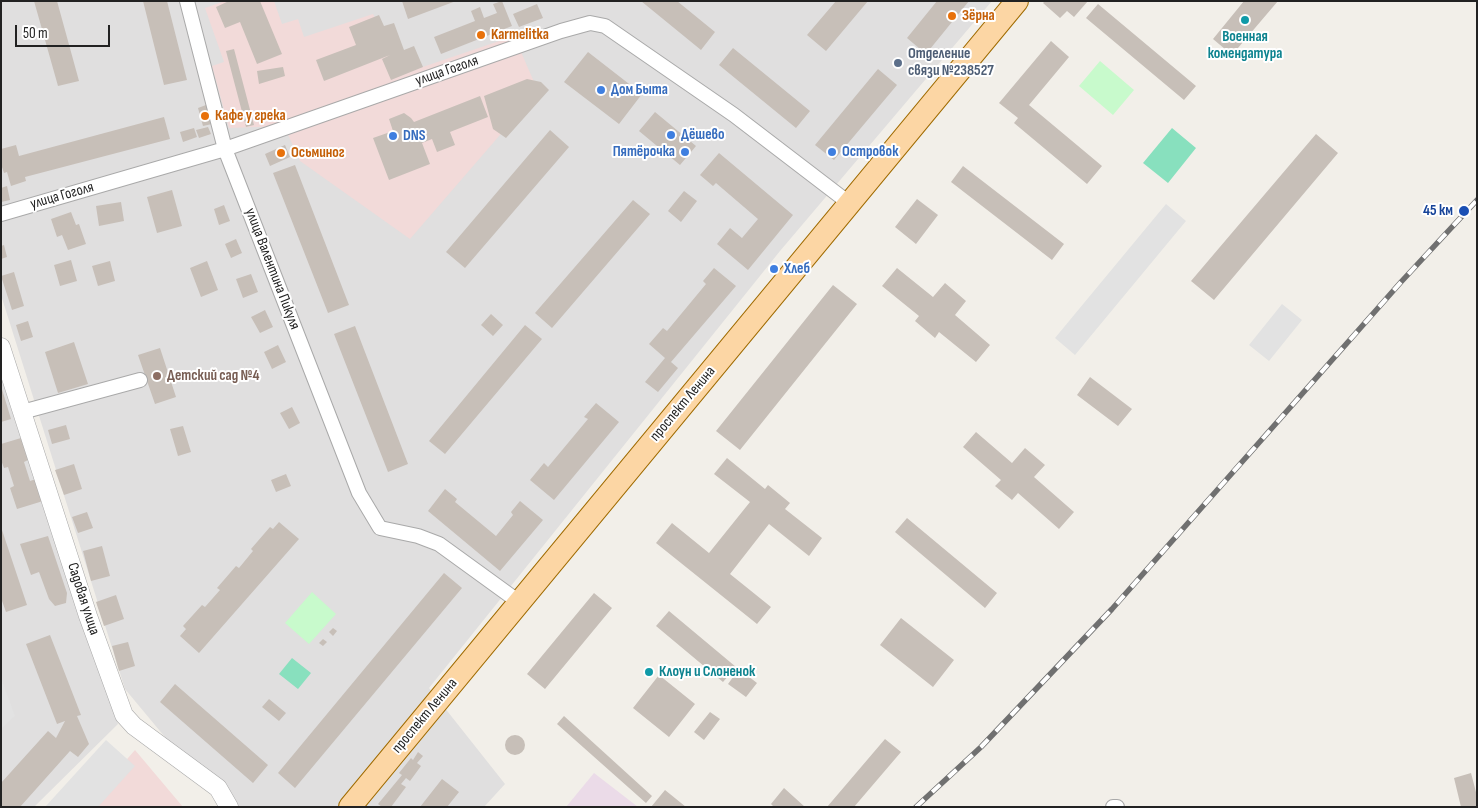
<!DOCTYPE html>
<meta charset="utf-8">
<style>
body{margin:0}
#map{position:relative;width:1478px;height:808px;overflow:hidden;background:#f2efe9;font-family:"Sofia Sans Condensed",sans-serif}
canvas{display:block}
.frame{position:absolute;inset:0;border:2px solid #222;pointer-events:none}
.scale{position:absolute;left:15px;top:25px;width:95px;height:22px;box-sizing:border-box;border:2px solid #222;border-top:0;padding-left:6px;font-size:15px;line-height:18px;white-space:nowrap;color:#222;-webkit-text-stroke:4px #fff;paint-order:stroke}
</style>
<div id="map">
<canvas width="1478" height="808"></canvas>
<div class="frame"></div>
<div class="scale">50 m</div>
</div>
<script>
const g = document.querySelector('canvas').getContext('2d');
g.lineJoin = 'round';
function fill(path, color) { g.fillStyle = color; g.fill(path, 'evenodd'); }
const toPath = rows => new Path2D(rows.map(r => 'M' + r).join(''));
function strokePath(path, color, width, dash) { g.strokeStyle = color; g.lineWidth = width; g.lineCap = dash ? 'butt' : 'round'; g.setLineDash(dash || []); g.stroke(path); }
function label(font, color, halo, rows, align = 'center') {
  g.font = font + ' "Sofia Sans Condensed",sans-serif'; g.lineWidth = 4; g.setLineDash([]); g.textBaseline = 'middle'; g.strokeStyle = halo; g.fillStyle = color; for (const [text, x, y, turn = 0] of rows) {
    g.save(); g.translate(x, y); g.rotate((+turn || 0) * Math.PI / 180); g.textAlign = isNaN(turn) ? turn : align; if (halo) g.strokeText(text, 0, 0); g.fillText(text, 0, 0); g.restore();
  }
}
fill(toPath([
 [1,1,992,1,780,251,429,688,505,784,484,807,223,807,125,689,1,295],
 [1,365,69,570,118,724,34,807,1,807]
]), '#e0dfdf');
fill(toPath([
 [225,1,274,1,282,24,298,19,304,37,373,14,405,73,514,36,538,91,410,239,300,161,284,126,229,128,212,66,224,62,205,8],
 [135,750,183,807,85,807]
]), '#f2dad9');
fill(toPath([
 [594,773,638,807,566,807]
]), '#ebdbe8');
fill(toPath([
 [1100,61,1134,90,1113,115,1079,86],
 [312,592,336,614,309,644,285,623]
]), '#c8facc');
fill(toPath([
 [1172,128,1196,148,1168,183,1143,163],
 [292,658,311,673,298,689,279,674]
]), '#88e0be');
fill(toPath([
 [1166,204,1186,221,1075,355,1055,338],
 [1282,304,1302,320,1269,361,1249,345],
 [1,678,15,716,1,729],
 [106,740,135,766,98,807,45,807]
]), '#e2e2e2');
fill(toPath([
 [34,1,57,1,79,81,58,86],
 [143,1,167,1,187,80,164,85],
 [229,1,260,1,282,54,257,64,240,22,225,28,216,7],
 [402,1,456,1,408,19],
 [502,1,512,26,441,54,434,37,475,21,471,11,480,7,484,18,497,13,493,4],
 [641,1,677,1,715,32,701,50],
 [836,1,868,1,826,51,807,35],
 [937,1,969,1,926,54,907,38],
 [1045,1,1088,1,1074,17,1067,11,1060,18,1043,3],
 [1244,1,1278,1,1232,55,1213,39],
 [537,4,543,18,519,27,513,14],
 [1098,4,1196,86,1184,100,1086,18],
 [379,15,384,26,394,23,404,50,414,46,423,67,391,80,382,59,390,55,324,81,316,60,356,45,349,27],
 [1051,41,1069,57,1029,105,1102,166,1087,184,1014,123,1018,118,999,103],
 [733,48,810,111,796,128,719,65],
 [234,49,254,125,246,127,226,51],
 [588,52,642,94,619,124,564,82],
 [283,67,285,76,259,84,257,71],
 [878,69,897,85,834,160,815,145],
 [527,79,541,82,549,90,506,138,493,129,484,96],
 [480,96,488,117,450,132,455,145,437,152,432,139,422,143,430,164,389,180,373,138,393,131,389,119,404,113,411,118,414,122],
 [206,105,212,124,203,126,198,108],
 [655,112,696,146,680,165,639,131],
 [164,117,170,139,25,177,26,181,11,186,7,172,4,173,1,164,1,149,16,145,19,156],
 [208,127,211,134,199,138,196,130],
 [194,128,197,137,183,142,180,132],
 [550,130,569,147,465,268,446,252],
 [1316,134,1338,153,1214,300,1191,281],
 [285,145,290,157,270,166,265,154],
 [719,153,793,215,748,270,717,244,730,228,742,238,758,219,716,183,713,186,700,175],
 [295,165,349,305,328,313,273,173],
 [963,166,1064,244,1052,260,951,182],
 [7,186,10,200,1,202,1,188],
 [172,190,182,226,157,233,147,197],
 [684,191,697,201,681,222,668,211],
 [917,199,938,215,916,244,895,227],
 [633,200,650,214,552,328,535,313],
 [121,202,124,221,99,226,96,206],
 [224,205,230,221,219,225,214,209],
 [71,212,76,225,79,224,86,244,68,250,62,235,57,237,51,219],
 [236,239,242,253,231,258,225,244],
 [4,245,7,257,1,259,1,246],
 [71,260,77,281,60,286,54,265],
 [110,261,115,281,98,286,92,266],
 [207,261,218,290,201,297,190,268],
 [714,268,736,286,671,362,678,368,658,392,645,382,665,358,649,344,663,328,667,331,706,284,703,281],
 [897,268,933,297,945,283,966,301,955,315,990,345,976,362,939,332,935,338,915,321,919,316,882,286],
 [14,272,24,306,12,310,1,276],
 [251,274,258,292,243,298,236,279],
 [833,285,857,304,740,450,716,431],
 [265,310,273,327,260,333,251,317],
 [491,314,503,325,493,336,481,325],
 [28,321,33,337,21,341,16,325],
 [525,325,542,339,445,454,429,441],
 [355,326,408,464,388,472,334,334],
 [74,342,88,384,58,393,45,352],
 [278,345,286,362,272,369,264,352],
 [160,348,176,397,155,404,138,355],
 [1090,377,1132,409,1118,426,1077,395],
 [1,386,11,419,1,422],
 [596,403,619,422,554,500,530,480,544,463,548,467,588,419,584,417],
 [292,407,300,423,289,429,280,413],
 [66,425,70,439,52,444,48,430],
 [183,426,191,452,178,456,170,429],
 [976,432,1012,463,1025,448,1045,465,1034,477,1074,512,1059,529,1018,493,1012,500,995,486,1001,480,963,447],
 [21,438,28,460,24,462,30,481,36,479,43,501,17,509,10,488,14,486,8,467,4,468,1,460,1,444],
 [727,458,765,489,768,485,790,503,785,509,822,538,809,556,769,524,730,574,771,607,757,624,656,543,672,523,709,553,750,502,714,474],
 [74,464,82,489,64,495,55,470],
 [286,474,291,486,276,492,271,480],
 [445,489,457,499,455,502,496,536,513,515,511,512,520,501,543,520,500,571,428,511],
 [87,512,93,528,78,533,72,517],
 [907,518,997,593,985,608,895,532],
 [279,522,299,539,199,653,180,636,186,629,183,626,202,605,205,607,220,590,217,588,236,566,239,568,253,551,251,549,270,527,273,529],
 [2,530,27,605,6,612,1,598],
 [48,536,67,593,66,603,55,606,49,599,39,572,31,575,20,544],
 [102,546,110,576,91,581,83,551],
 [444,573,462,588,295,788,278,773],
 [594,593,612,608,545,689,527,674],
 [116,595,124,619,104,626,96,602],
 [669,611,736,667,723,682,656,626],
 [901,618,954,660,933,687,880,645],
 [333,628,337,631,333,636,329,632],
 [50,635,81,715,77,716,89,744,78,757,70,751,20,807,1,807,1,783,48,731,56,738,65,721,57,724,26,644],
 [323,639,327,642,323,646,319,643],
 [128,642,135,666,119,671,112,646],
 [739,669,757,683,746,697,728,684],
 [659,675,695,704,669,737,633,708],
 [175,684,268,765,253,783,160,702],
 [269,699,286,713,279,721,262,707],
 [710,712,720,719,704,740,694,732],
 [564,716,652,796,646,803,557,724],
 '505 745a10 10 0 1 1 20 0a10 10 0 1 1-20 0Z',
 [885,739,901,752,854,807,827,807],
 [418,752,423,756,417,763,421,766,410,781,406,778,401,784,406,787,391,807,382,807,378,804,402,775,399,773,411,758,413,760],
 [1471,773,1477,796,1477,807,1461,807,1454,778],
 [442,779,459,792,447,807,420,807],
 [784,788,805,807,774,807,771,804],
 [665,790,686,807,651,807]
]), '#c7bfb8');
const minor = toPath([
 [187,1,225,149,359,493,380,528,418,536,439,544,519,602],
 [1,214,225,149,561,31,590,23,605,26,734,115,849,203],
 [22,412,140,380],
 [1113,807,1117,807]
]);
const tertiary = toPath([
 [1,347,88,616,124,715,134,726,218,788,229,807]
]);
const primary = toPath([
 [350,807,1017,1]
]);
strokePath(minor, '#a9a9a9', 16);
strokePath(tertiary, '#a9a9a9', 19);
strokePath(primary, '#a06b00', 24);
strokePath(minor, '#fff', 14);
strokePath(tertiary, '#fff', 18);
strokePath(primary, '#fcd6a4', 22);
const rail = toPath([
 [916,807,981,747,1112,609,1401,282,1477,200]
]);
strokePath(rail, '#707070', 5.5);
strokePath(rail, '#fff', 4, [11]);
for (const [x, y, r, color] of [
 [952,16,5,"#e8710a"],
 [1245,20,5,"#0f9aa8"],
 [481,35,5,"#e8710a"],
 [898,63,5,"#5c6f8a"],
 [601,90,5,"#3f7fe0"],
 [205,116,5,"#e8710a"],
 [671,135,5,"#3f7fe0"],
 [393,136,5,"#3f7fe0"],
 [685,152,5,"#3f7fe0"],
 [832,152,5,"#3f7fe0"],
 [281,153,5,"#e8710a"],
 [1464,211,6,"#1a4fb4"],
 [774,269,5,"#3f7fe0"],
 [157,376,5,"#8d6e63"],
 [649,672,5,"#0f9aa8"]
]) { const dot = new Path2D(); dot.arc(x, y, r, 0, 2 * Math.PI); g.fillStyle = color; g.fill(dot); strokePath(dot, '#fff', 2); }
label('bold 15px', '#c56008', '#fff', [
 ["Зёрна",962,16],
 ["Karmelitka",491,35],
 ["Кафе у грека",215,116],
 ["Осьминог",291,153]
], 'left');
label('bold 15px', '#0d838f', '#fff', [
 ["Военная",1245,37],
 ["комендатура",1245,54],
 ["Клоун и Слоненок",659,672,"left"]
]);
label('bold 15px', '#4e5e75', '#fff', [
 ["Отделение",908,54],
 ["связи №238527",908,71]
], 'left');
label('15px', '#222', '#fff', [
 ["улица Гоголя",447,71,-19],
 ["улица Гоголя",62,196,-16],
 ["улица Валентина Пикуля",272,269,69],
 ["проспект Ленина",683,404,-50],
 ["Садовая улица",83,599,72],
 ["проспект Ленина",425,716,-50]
]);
label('bold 15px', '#366cbe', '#fff', [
 ["Дом Быта",611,90],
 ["Дёшево",681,135],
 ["DNS",403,136],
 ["Пятёрочка",675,152,"right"],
 ["Островок",842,152],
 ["Хлеб",784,269]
], 'left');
label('bold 15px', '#164399', '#fff', [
 ["45 км",1453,211]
], 'right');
label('bold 15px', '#785e54', '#fff', [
 ["Детский сад №4",167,376]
], 'left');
</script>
